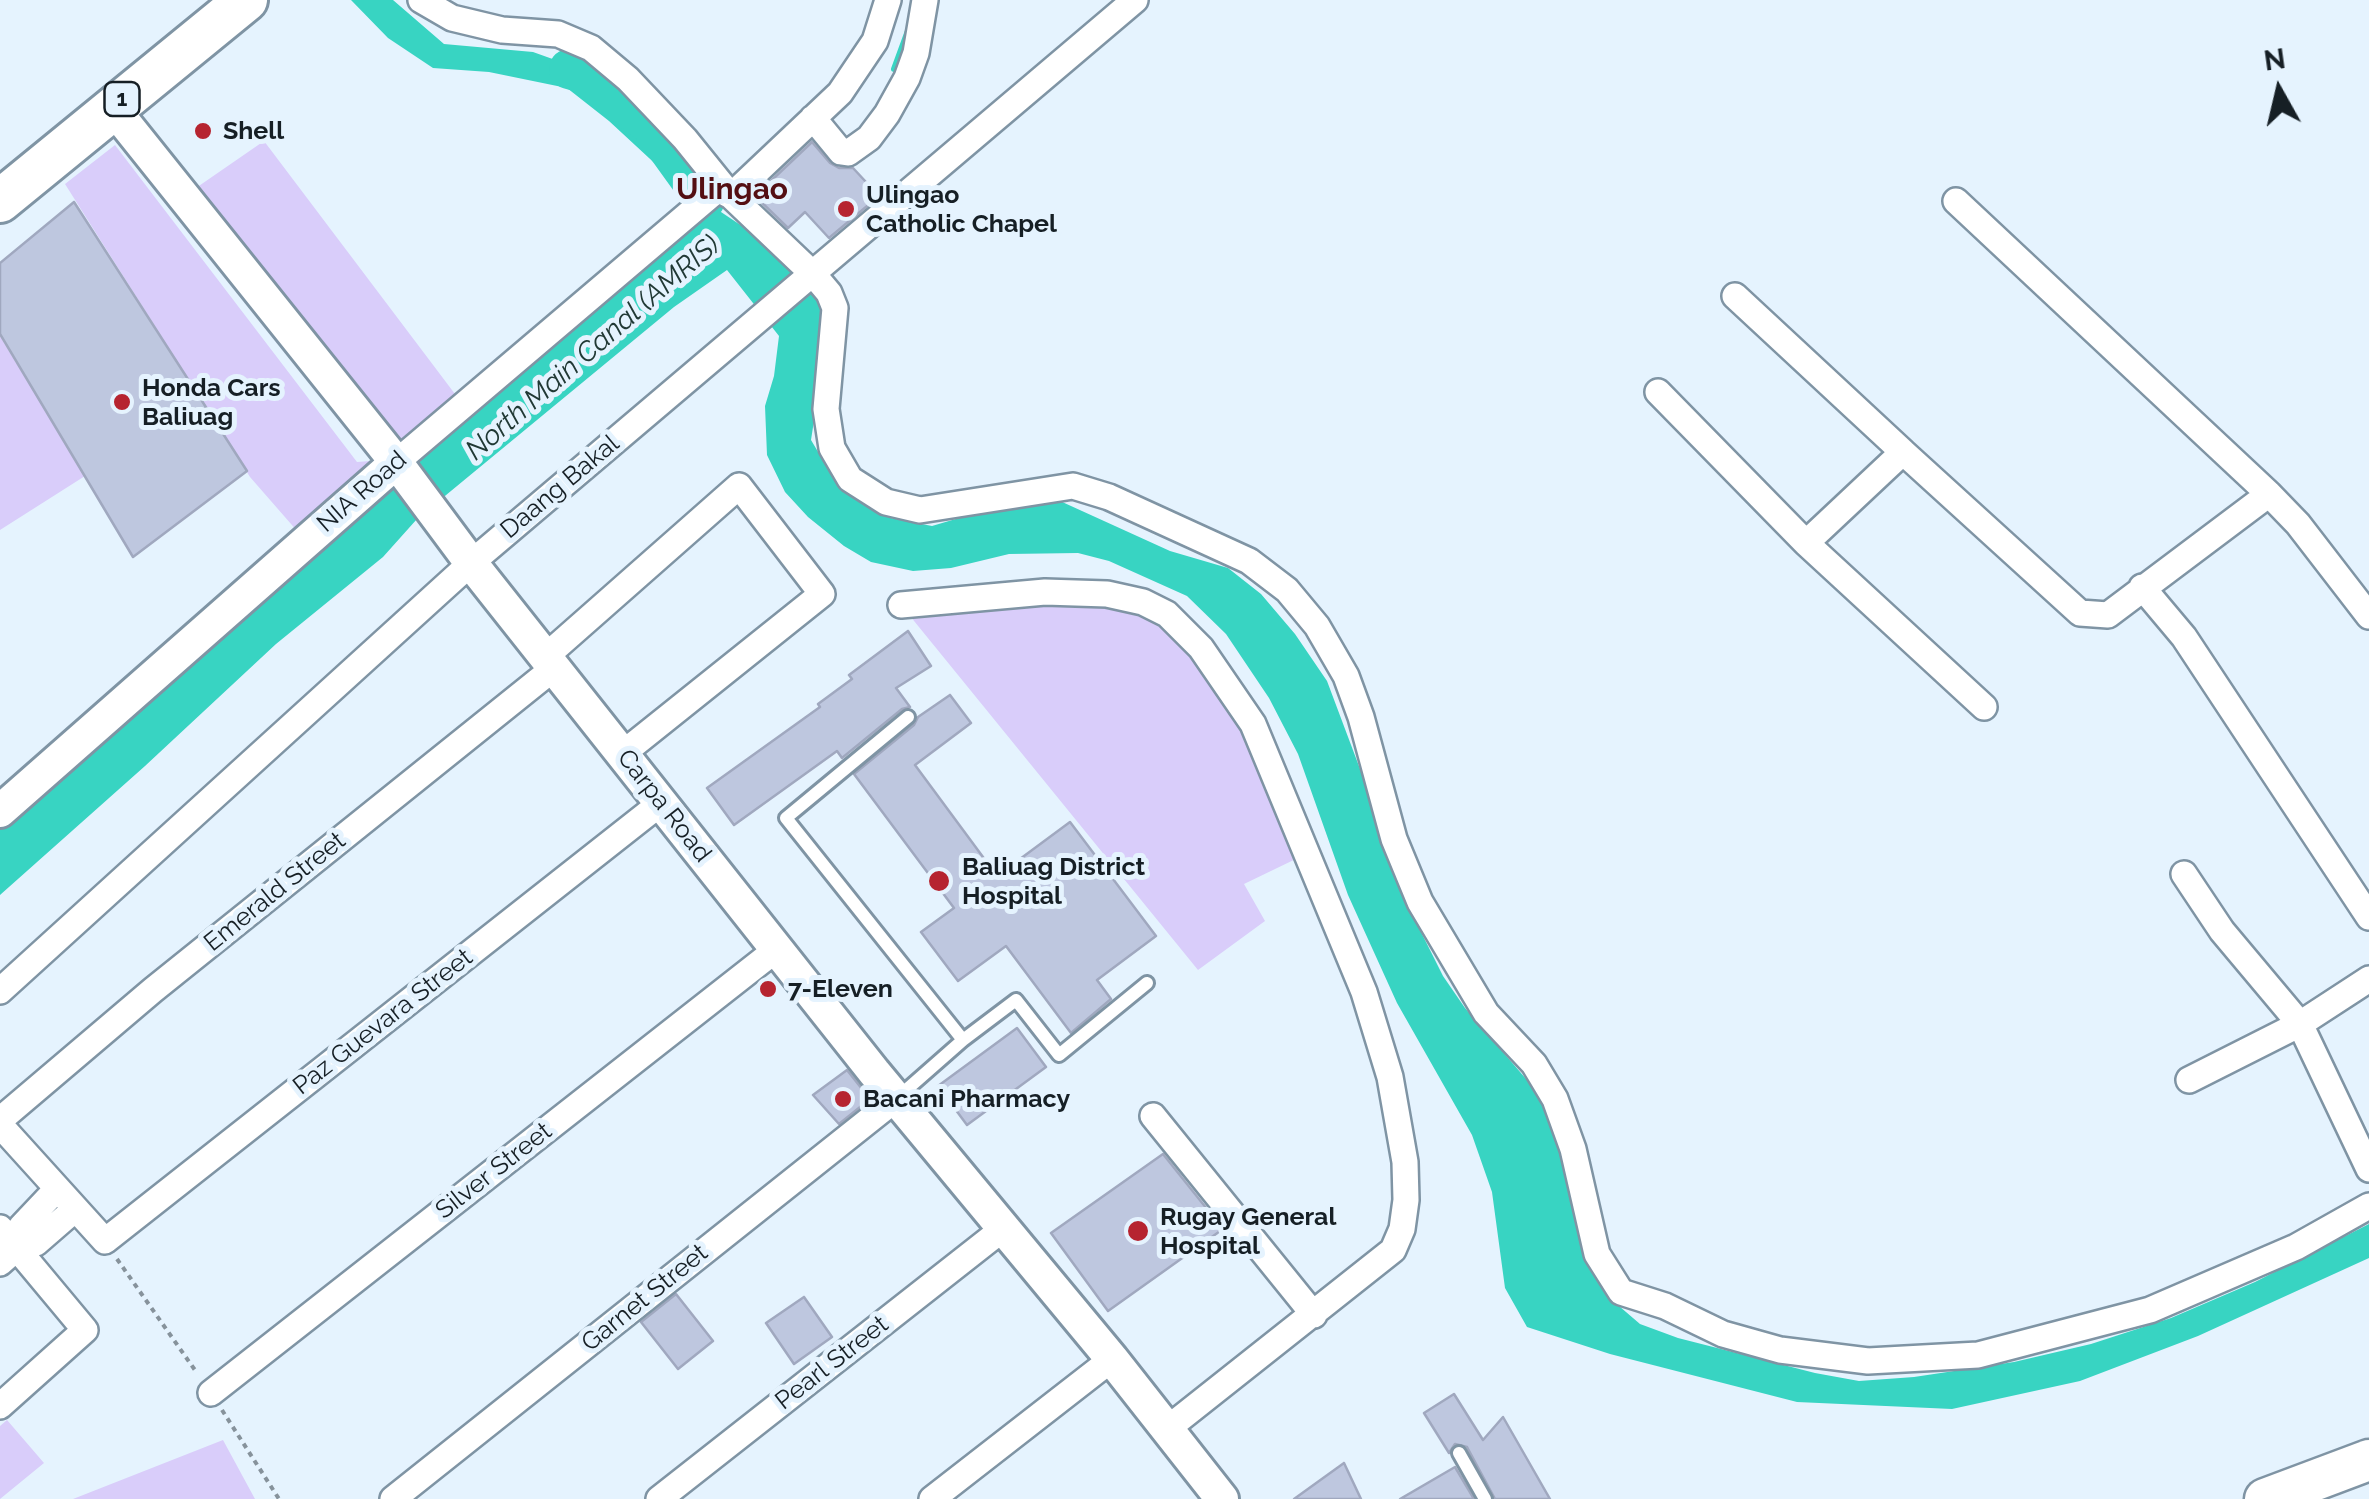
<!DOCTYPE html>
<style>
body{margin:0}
#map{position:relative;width:2369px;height:1499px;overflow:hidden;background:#e5f3fe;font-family:Raleway,sans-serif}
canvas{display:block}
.north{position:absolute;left:2229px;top:40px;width:100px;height:100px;-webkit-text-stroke:8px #e5f3fe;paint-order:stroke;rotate:352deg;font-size:28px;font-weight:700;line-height:40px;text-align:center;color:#161f25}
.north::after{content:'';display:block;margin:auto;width:35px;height:45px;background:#161f25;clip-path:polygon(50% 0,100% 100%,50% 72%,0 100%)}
</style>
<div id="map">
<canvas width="2369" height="1499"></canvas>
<div class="north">N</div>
</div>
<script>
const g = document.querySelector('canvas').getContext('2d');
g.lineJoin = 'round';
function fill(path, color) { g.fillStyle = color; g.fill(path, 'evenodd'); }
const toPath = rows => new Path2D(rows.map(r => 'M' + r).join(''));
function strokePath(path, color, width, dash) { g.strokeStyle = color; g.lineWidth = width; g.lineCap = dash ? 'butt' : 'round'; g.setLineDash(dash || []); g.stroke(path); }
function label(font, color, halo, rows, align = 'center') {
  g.font = font + ' Raleway,sans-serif'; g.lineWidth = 10; g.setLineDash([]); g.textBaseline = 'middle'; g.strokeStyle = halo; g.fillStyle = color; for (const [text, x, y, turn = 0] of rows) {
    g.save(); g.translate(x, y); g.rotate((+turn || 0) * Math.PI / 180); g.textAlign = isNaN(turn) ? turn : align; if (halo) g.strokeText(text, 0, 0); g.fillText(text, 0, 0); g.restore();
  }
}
fill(toPath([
 [264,141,458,398,401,447,193,190],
 [115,145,357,462,370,461,375,467,298,532,250,477,65,184],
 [0,336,85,476,0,530],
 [921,599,1150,606,1213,684,1274,776,1302,856,1244,884,1265,921,1198,970,910,616],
 [7,1420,44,1463,0,1499,0,1426],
 [223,1440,255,1499,73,1499]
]), '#d9cdfa');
fill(toPath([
 [351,0,393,0,444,44,533,52,589,72,682,165,712,206,742,226,797,274,817,300,825,319,825,349,811,440,836,482,891,518,932,526,976,513,1060,501,1170,551,1228,568,1261,594,1295,634,1327,681,1422,934,1443,976,1465,1008,1533,1087,1546,1108,1564,1159,1567,1186,1586,1263,1619,1306,1640,1324,1678,1338,1815,1373,1859,1381,1914,1377,2014,1362,2091,1344,2171,1318,2255,1282,2369,1224,2369,1258,2198,1336,2080,1381,1952,1409,1797,1402,1610,1354,1527,1327,1505,1288,1492,1192,1472,1135,1397,1003,1348,895,1298,754,1269,698,1226,634,1187,596,1109,561,1078,553,1009,554,951,568,913,571,871,562,844,546,808,517,785,492,767,455,765,406,774,376,779,336,727,270,674,307,417,519,383,557,276,644,145,766,0,895,0,828,701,215,689,195,609,121,567,88,489,72,433,68,388,38]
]), '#38d4c2');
strokePath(toPath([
 [894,69,909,28]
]), '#38d4c2', 6);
strokePath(toPath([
 [569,69,583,73,651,125,705,200]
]), '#38d4c2', 40);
const building = toPath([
 [812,142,830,163,839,168,853,168,879,196,829,238,805,212,788,228,755,196,812,142],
 [74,202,247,471,133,557,0,334,0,263,74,202],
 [908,631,931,666,896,688,910,707,902,709,842,758,837,751,734,825,707,788,820,707,818,704,852,679,849,675,908,631],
 [950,695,971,723,915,765,997,876,1070,822,1156,936,1097,980,1111,999,1071,1033,1006,946,958,981,921,932,954,908,854,774,914,725,918,717,950,695],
 [1017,1028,1046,1067,967,1125,938,1086,1017,1028],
 [847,1070,870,1099,839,1124,813,1095,847,1070],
 [1163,1154,1223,1229,1108,1311,1051,1233,1163,1154],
 [676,1294,713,1341,678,1369,641,1322,676,1294],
 [804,1297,832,1337,794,1364,766,1323,804,1297],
 [1454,1394,1483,1440,1503,1417,1550,1499,1495,1499,1467,1447,1455,1444,1449,1453,1424,1413,1454,1394],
 [1344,1463,1361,1499,1294,1499,1344,1463],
 [1455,1467,1474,1499,1400,1499,1455,1467]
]);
fill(building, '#bec7df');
strokePath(building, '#a0a8bf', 2.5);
const service = toPath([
 [908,717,786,818,963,1040],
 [897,1098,963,1040,1016,1000,1059,1055,1147,983],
 [1459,1453,1485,1499]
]);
const minor = toPath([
 [421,0,452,18,502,30,558,34,591,48,628,79,685,139,731,196,813,274,829,293,835,308,826,409,832,448,850,479,886,502,920,510,1073,486,1109,497,1249,561,1287,590,1317,626,1346,676,1361,717,1394,839,1420,902,1486,1013,1534,1064,1555,1099,1573,1149,1597,1254,1621,1292,1665,1306,1723,1334,1780,1350,1868,1361,1978,1355,2150,1310,2296,1247,2369,1206],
 [813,118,841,152,848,153,869,138,887,114,907,78,916,53,925,0],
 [1956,201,2269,494,2298,524,2369,616],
 [1735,296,1903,452],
 [1658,392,1806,543],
 [399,460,718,189,731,196,840,93,875,41,888,0],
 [2142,587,2184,637,2369,917],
 [901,605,1045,592,1107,594,1143,602,1167,614,1201,648,1253,724,1364,992,1390,1077,1405,1162,1406,1200,1402,1229,1393,1250,1167,1429],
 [545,657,739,486,822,594,622,754],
 [1984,707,1806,543,1903,452,2080,613,2108,615,2269,494],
 [2184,874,2222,931,2300,1024,2369,1169],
 [0,991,471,563,1135,0],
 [2189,1080,2300,1024,2369,979],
 [1153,1116,1314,1315],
 [0,1120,153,990,554,668],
 [0,1125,105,1241,661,803],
 [0,1228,85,1330,0,1406],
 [18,1247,21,1227,56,1190],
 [0,1263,18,1247,36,1243,74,1210],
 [211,1393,777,949],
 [393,1499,897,1098],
 [659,1499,1004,1228],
 [932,1499,1112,1359]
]);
const tertiary = toPath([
 [112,107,396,462,471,563,874,1072,1112,1359,1222,1499],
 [0,811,399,460]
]);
const primary = toPath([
 [2265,1499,2369,1460]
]);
const trunk = toPath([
 [0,201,246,0]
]);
strokePath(service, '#7f94a4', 18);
strokePath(minor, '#7f94a4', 30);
strokePath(tertiary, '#7f94a4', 38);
strokePath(primary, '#7f94a4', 45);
strokePath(trunk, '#7f94a4', 48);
strokePath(toPath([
 [117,1259,197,1373],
 [222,1410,279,1499]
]), '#86929b', 4, [5, 5]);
strokePath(service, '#fff', 12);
strokePath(minor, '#fff', 25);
strokePath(tertiary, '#fff', 32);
strokePath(primary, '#fff', 40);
strokePath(trunk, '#fff', 42);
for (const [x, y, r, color] of [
 [203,131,10,"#b62430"],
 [846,209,10,"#b62430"],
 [122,402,10,"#b62430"],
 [939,881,12,"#b62430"],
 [768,989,10,"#b62430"],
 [843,1099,10,"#b62430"],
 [1138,1231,12,"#b62430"]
]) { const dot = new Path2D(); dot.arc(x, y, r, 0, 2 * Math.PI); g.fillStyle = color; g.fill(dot); strokePath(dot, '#e5f3fe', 4); }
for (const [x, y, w] of [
 [122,99,35]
]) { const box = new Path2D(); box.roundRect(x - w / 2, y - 17, w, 34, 8); g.fillStyle = '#e5f3fe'; g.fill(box); strokePath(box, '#161f25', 2.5); }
label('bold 22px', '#161f25', null, [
 ["1",122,99]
]);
label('bold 25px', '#161f25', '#e5f3fe', [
 ["Shell",223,131],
 ["Ulingao",866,195],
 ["Catholic Chapel",866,224],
 ["Honda Cars",142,388],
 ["Baliuag",142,417],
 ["Baliuag District",962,867],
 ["Hospital",962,896],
 ["7-Eleven",788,989],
 ["Bacani Pharmacy",863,1099],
 ["Rugay General",1160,1217],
 ["Hospital",1160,1246]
], 'left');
label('25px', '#161f25', '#e5f3fe', [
 ["Daang Bakal",560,487,-40],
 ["NIA Road",362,492,-41],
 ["Carpa Road",664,806,52],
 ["Emerald Street",275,892,-39],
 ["Paz Guevara Street",383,1022,-38],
 ["Silver Street",494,1171,-38],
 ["Garnet Street",645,1298,-39],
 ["Pearl Street",832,1363,-38]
]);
label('italic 28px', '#213935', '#e5f3fe', [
 ["North Main Canal (AMRIS)",593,348,-41]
]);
label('bold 30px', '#540f13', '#e5f3fe', [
 ["Ulingao",732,190]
]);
</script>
